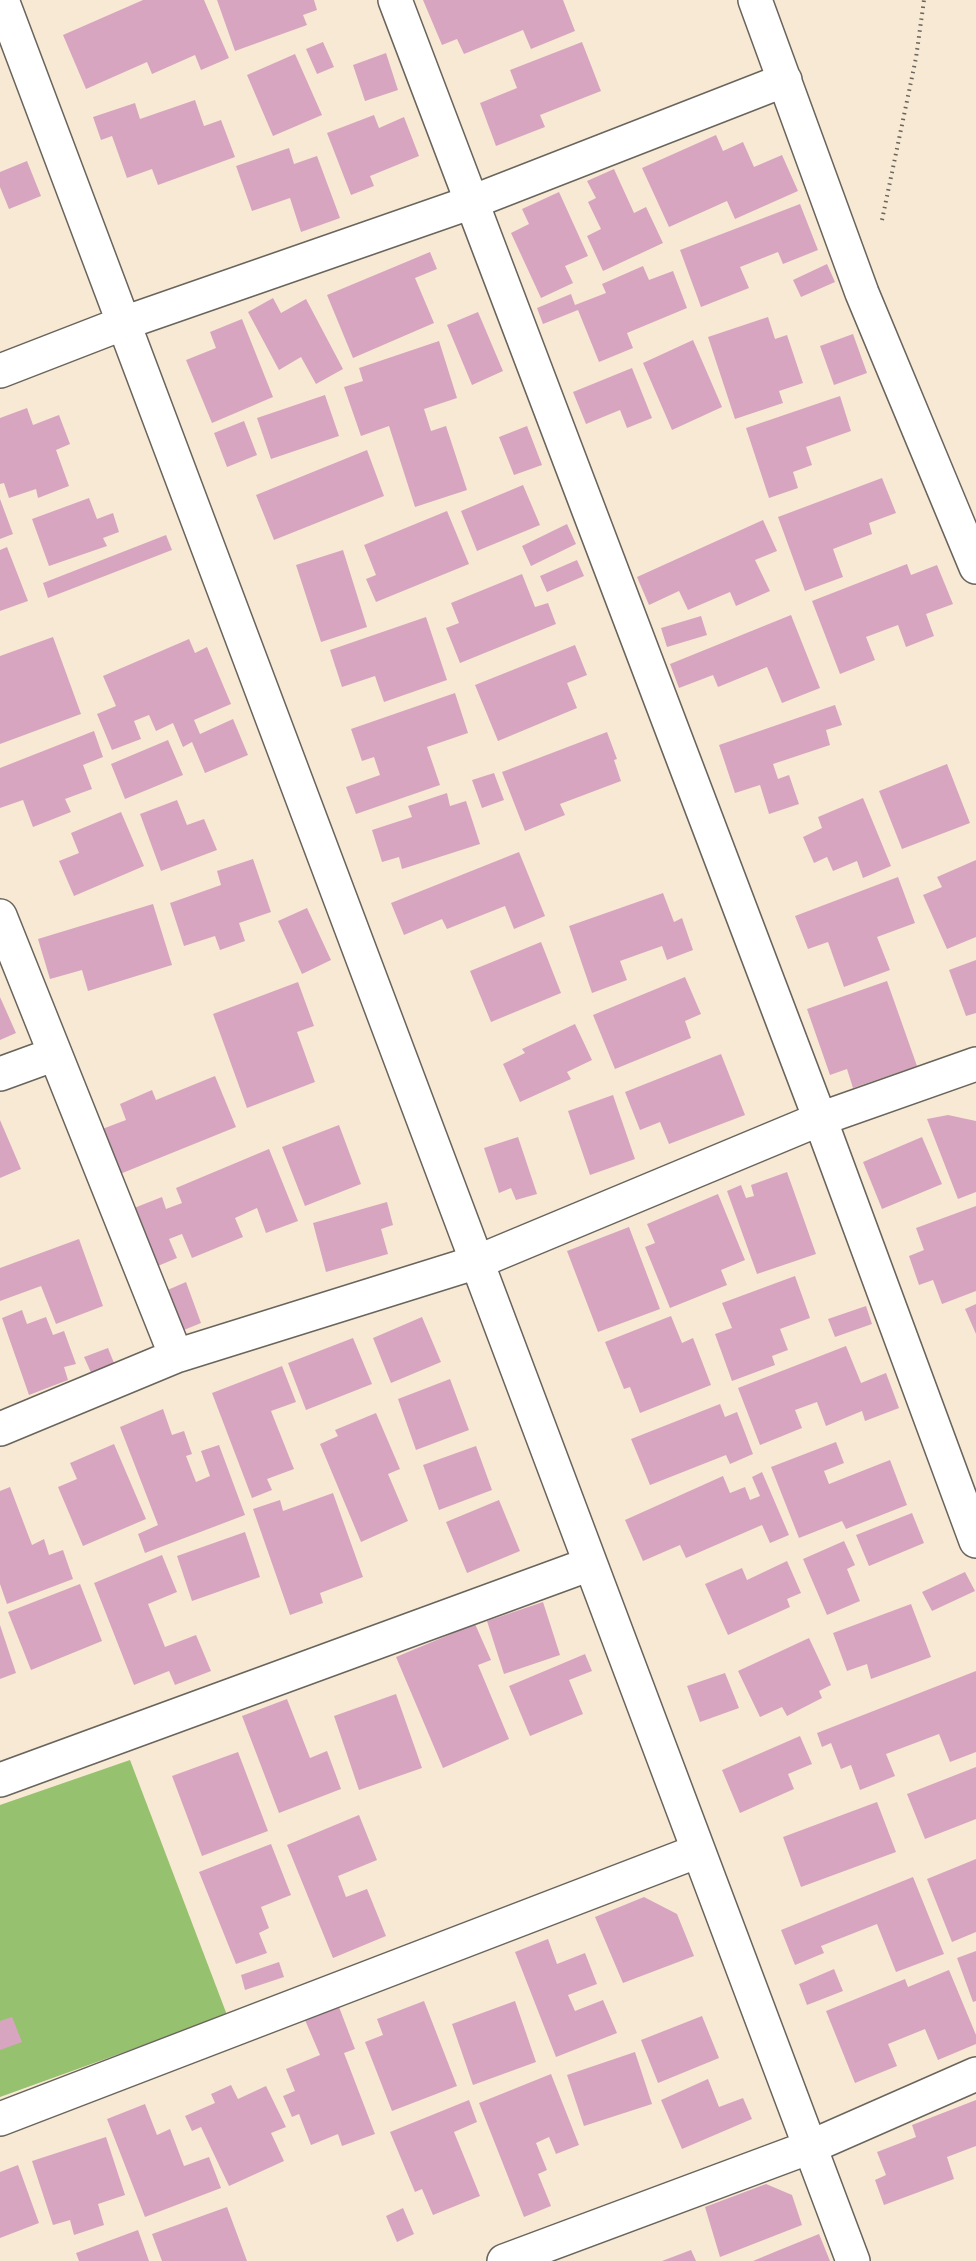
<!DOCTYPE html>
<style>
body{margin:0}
canvas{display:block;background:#f7e9d3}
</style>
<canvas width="976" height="2261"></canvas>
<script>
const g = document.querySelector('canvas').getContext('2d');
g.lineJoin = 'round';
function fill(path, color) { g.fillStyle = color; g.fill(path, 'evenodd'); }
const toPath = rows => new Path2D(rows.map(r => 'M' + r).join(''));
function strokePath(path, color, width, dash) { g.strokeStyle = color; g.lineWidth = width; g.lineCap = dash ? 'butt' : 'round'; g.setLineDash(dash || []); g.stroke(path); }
fill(toPath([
 [130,1760,227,2015,0,2097,0,1805]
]), '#96c16f');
fill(toPath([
 [143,0,204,0,229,58,201,70,195,55,152,74,147,62,86,89,63,35],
 [217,0,314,0,317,10,303,15,307,25,235,51],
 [423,0,563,0,575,31,531,49,523,30,464,54,457,39,442,45],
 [323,42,334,67,317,74,306,49],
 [582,42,601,91,540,115,545,127,496,146,480,103,517,88,510,70],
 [386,53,398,90,365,101,353,65],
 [295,54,322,115,273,136,247,75],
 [195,100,204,126,221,120,235,157,158,185,152,169,127,178,112,136,101,140,93,117,135,103,140,119],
 [374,115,379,128,404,117,419,156,370,176,374,186,351,195,327,133],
 [716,135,723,151,743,142,754,167,782,155,798,191,735,219,727,201,669,227,642,168],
 [289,148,294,164,317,156,340,218,301,232,290,198,252,211,236,166],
 [27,161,41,196,9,209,0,187,0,172],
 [614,169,634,213,646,207,663,243,603,271,587,236,601,229,588,202,596,198,587,181],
 [559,192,588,256,565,266,573,283,541,298,511,233,529,224,522,209],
 [800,204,818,250,783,264,778,252,740,267,749,288,701,307,680,250],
 [430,252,437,269,415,278,434,323,353,358,327,295],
 [827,264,835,282,801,297,793,280],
 [643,266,649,280,673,271,687,308,627,333,633,348,599,362,578,310,543,324,537,308,571,294,575,305,606,293,602,284],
 [273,298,281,313,306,299,343,369,316,384,301,357,279,370,248,312],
 [478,312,503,371,472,385,447,325],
 [768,317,775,339,787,335,803,383,779,391,783,403,735,419,708,337],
 [242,319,273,397,212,423,186,360,216,348,210,332],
 [853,334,867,373,834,385,820,346],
 [693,340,722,407,672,430,643,363],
 [439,341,457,398,424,409,431,431,446,426,467,490,415,507,389,426,361,436,344,387,363,381,359,368],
 [632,368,652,418,627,428,620,410,586,424,573,392],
 [325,395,339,436,271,459,257,418],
 [840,396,851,431,806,447,812,465,793,472,798,488,769,498,746,428],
 [27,408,33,425,59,415,70,444,56,450,69,486,38,498,36,489,9,498,4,483,0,484,0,418],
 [244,421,257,455,227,467,214,433],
 [527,426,542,465,514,475,499,437],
 [367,450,384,496,274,540,256,495],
 [882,478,896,513,869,523,872,534,833,549,843,577,805,591,778,517],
 [523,485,540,525,477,551,461,511],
 [89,498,97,519,113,513,119,532,103,538,107,546,49,566,32,519],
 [0,499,13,534,0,539],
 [447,511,469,564,376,602,366,579,376,575,364,545],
 [763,520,777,551,755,560,770,591,736,606,730,592,688,610,679,591,649,605,637,577],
 [567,524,576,544,531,566,522,546],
 [166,535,172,550,48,598,43,583],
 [7,547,28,601,0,611,0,550],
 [343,550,367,627,321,642,296,565],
 [577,560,584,576,547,592,540,576],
 [907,564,911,575,937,565,953,604,926,614,934,636,906,647,898,625,866,637,875,660,840,674,812,601],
 [522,574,535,607,548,603,556,624,460,663,446,628,459,623,451,603],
 [791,615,820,688,782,703,767,667,718,687,713,675,679,688,670,664],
 [701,616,707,635,667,647,661,628],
 [426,617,447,680,384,702,375,676,342,687,330,650],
 [53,637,81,714,0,744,0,656],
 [189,639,195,653,207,647,231,704,194,720,200,734,233,719,248,755,205,773,192,742,183,747,173,723,156,731,149,715,134,721,141,739,112,750,97,714,116,706,103,676],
 [575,645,587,675,567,683,577,708,498,741,475,685],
 [455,693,468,733,427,747,440,785,356,814,346,787,380,775,374,757,362,761,351,729],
 [835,705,842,725,826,730,830,745,773,764,778,779,789,775,799,804,769,814,760,785,735,793,719,745],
 [94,731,103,757,83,765,92,789,65,799,71,812,33,827,23,800,0,808,0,768],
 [607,732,617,759,614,760,621,781,560,804,565,815,525,831,502,772],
 [168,740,183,775,125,799,111,764],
 [947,764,970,823,902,849,879,791],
 [494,773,504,800,482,808,472,780],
 [447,793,450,806,466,801,480,844,402,869,399,857,382,862,372,830,412,817,408,806],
 [863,798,891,866,863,878,857,861,833,871,827,857,814,863,803,837,822,828,818,817],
 [177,800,187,825,204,819,217,850,161,871,140,814],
 [121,812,144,866,74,896,59,861,79,853,71,833],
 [519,852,545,916,514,929,505,906,447,929,442,919,404,935,391,903],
 [253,859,271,912,239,923,245,941,220,950,215,936,184,946,170,903,221,885,217,871],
 [976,860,976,937,947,949,923,895,942,887,937,877],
 [898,877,915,923,877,937,890,970,844,987,828,942,808,949,795,916],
 [663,893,674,922,682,918,693,950,667,960,662,946,620,961,627,980,592,993,569,926],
 [153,904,172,965,88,991,82,970,50,979,38,939],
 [307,908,331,960,302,974,278,921],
 [541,942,561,993,491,1022,470,971],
 [976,960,976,1013,966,1016,949,970],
 [685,977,701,1014,685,1021,691,1038,615,1069,593,1015],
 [887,981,917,1066,853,1088,847,1069,830,1075,807,1009],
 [298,982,314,1026,297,1032,315,1082,247,1108,213,1014],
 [0,997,16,1033,0,1040],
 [575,1024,592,1060,567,1072,571,1079,520,1102,503,1064,525,1053,522,1049],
 [721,1054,745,1115,669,1144,660,1122,640,1130,625,1092],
 [215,1076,236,1127,115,1176,97,1131,126,1120,120,1104,152,1090,156,1100],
 [613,1095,635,1159,590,1175,568,1111],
 [948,1115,976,1121,976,1192,958,1199,927,1119],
 [0,1120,21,1169,0,1178],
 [339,1125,361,1184,305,1206,282,1147],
 [518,1137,537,1194,516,1200,511,1188,499,1193,484,1148],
 [922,1137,942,1184,882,1209,863,1162],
 [269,1149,298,1221,266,1233,257,1208,235,1218,243,1237,192,1258,182,1234,169,1239,177,1258,153,1268,129,1210,162,1197,166,1209,182,1203,176,1188],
 [787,1172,816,1254,757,1274,727,1191,741,1185,746,1198,754,1196,751,1185],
 [718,1194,745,1260,721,1270,727,1285,670,1308,645,1247,655,1243,647,1224],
 [387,1202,393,1225,381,1229,388,1254,326,1272,313,1223],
 [976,1206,976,1291,942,1304,933,1280,919,1285,909,1256,924,1250,916,1228],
 [629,1227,660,1309,598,1332,567,1251],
 [79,1239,103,1306,56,1324,41,1286,0,1301,0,1268],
 [795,1276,810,1318,780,1329,788,1350,772,1356,775,1365,732,1381,715,1334,732,1328,722,1303],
 [186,1282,201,1323,179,1332,163,1292],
 [976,1304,976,1334,965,1309],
 [866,1306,872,1324,835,1337,828,1319],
 [22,1310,27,1324,46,1317,53,1335,64,1331,76,1364,64,1367,68,1380,29,1395,2,1318],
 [671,1316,682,1343,693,1338,711,1385,640,1413,630,1387,624,1389,605,1342],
 [422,1317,441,1362,391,1383,373,1338],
 [353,1338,372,1384,306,1410,288,1363],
 [846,1346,861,1383,886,1373,899,1408,865,1421,862,1411,826,1426,817,1402,795,1410,802,1428,760,1445,738,1388],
 [108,1348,116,1368,93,1377,84,1357],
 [282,1366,296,1402,271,1411,294,1469,267,1479,272,1490,252,1498,212,1393],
 [450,1379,469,1430,416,1450,398,1399],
 [720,1404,725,1417,737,1412,753,1454,730,1464,726,1455,650,1485,631,1439],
 [163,1409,172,1435,184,1431,192,1454,186,1456,196,1482,210,1476,201,1451,219,1445,245,1515,145,1553,138,1534,158,1525,120,1427],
 [376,1413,400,1469,388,1474,408,1521,361,1542,320,1444,338,1436,335,1430],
 [836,1442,844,1463,824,1471,829,1484,890,1460,907,1505,846,1529,842,1521,799,1538,771,1467],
 [114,1444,146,1519,83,1546,58,1487,77,1479,70,1463],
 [476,1446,492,1490,439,1510,423,1465],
 [762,1472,789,1535,770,1543,762,1525,686,1558,680,1545,643,1561,625,1520,723,1476,730,1493,745,1487,750,1500,760,1496,752,1477],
 [10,1487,32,1545,44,1539,49,1555,63,1550,73,1579,7,1604,0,1584,0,1491],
 [333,1493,363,1577,320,1593,323,1603,290,1615,253,1509,280,1500,283,1511],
 [499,1500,520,1551,467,1573,446,1522],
 [912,1513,924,1543,869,1566,856,1535],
 [245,1532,260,1577,192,1601,177,1556],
 [844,1541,855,1565,847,1569,860,1601,827,1615,803,1559],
 [162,1555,177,1592,148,1604,165,1647,196,1635,211,1671,175,1685,169,1671,134,1685,94,1583],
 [787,1561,801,1593,787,1599,790,1607,728,1635,705,1584,742,1568,747,1580],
 [965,1572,975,1591,932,1611,922,1592],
 [80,1584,102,1641,31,1670,8,1612],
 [543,1602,560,1655,504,1674,487,1621],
 [911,1604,931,1657,871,1679,867,1664,847,1671,833,1633],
 [475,1624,491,1660,478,1665,509,1739,443,1768,396,1657],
 [0,1625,16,1673,0,1679],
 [809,1638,831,1685,819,1691,822,1698,787,1716,782,1707,760,1717,738,1671],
 [585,1654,592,1671,569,1680,583,1714,530,1736,509,1686],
 [976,1671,976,1752,950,1762,939,1734,886,1754,895,1776,860,1790,851,1765,841,1769,831,1743,822,1747,817,1733],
 [725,1673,739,1708,700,1722,687,1686],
 [396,1694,422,1768,359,1790,334,1716],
 [287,1699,310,1758,327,1751,341,1789,279,1813,242,1716],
 [800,1736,812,1764,788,1774,794,1789,740,1813,722,1770],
 [238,1752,268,1831,202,1856,172,1776],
 [976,1767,976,1819,925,1839,907,1794],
 [877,1802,896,1852,801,1887,783,1837],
 [359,1815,377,1860,338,1876,346,1897,367,1889,386,1936,333,1958,287,1845],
 [271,1844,291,1895,261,1907,269,1928,259,1933,267,1953,236,1964,199,1872],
 [976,1859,976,1932,952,1942,927,1879],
 [913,1877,944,1954,896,1972,877,1924,821,1946,824,1953,795,1965,781,1930],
 [644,1897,677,1914,694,1956,623,1983,595,1917],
 [548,1939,557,1964,585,1953,597,1984,568,1995,575,2011,603,2000,617,2033,556,2057,515,1952],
 [976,1951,976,2001,973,2002,957,1958],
 [279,1962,284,1977,245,1990,241,1975],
 [834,1969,843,1991,807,2005,799,1984],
 [949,1970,976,2035,976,2044,938,2060,925,2029,888,2044,897,2066,855,2083,826,2011,905,1979,908,1987],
 [424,2001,457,2086,392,2111,365,2042,383,2035,377,2019],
 [515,2001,536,2062,473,2085,452,2024],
 [339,2007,355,2049,344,2053,375,2134,342,2146,338,2134,311,2145,299,2114,292,2117,283,2096,295,2091,286,2069,320,2055,305,2020],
 [702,2016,719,2058,658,2083,641,2040],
 [12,2017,22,2042,0,2050,0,2021],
 [635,2052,652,2104,584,2126,567,2075],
 [551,2074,579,2145,556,2154,549,2137,536,2143,547,2170,538,2174,551,2206,524,2217,479,2103],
 [708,2079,719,2107,743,2098,752,2119,682,2149,661,2100],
 [231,2085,238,2099,266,2086,286,2127,271,2133,284,2161,229,2186,201,2127,192,2131,185,2116,215,2103,211,2094],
 [469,2100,477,2122,454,2132,480,2196,433,2215,422,2189,415,2192,390,2132],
 [976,2100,976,2146,947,2157,954,2179,884,2205,875,2180,886,2175,877,2152,916,2137,912,2125],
 [145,2104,157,2135,170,2129,184,2166,209,2157,221,2188,145,2217,107,2119],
 [106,2137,125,2195,98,2204,104,2225,74,2235,70,2220,53,2225,32,2161],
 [18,2165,39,2223,0,2238,0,2172],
 [766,2184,792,2195,802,2225,720,2257,705,2207],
 [227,2207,247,2261,162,2261,152,2234],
 [403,2208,414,2234,397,2242,386,2216],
 [138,2230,149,2261,79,2261,76,2253],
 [819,2234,830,2261,753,2261,777,2251],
 [691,2250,696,2261,662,2261]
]), '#d8a5c1');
const minor = toPath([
 [2,0,853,2261],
 [395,0,820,1119,976,1541],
 [755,0,862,293,976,567],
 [0,371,124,323,472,202,785,80],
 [0,916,176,1356],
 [0,1074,55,1054],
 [0,1429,176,1356,477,1262,820,1119,976,1064],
 [0,1780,590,1564],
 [0,2119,698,1851],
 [504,2261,810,2147,976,2074]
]);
strokePath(minor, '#69645c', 36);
strokePath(toPath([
 [882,220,916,58,924,0]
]), '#69645c', 4, [1.5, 4.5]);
strokePath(minor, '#fff', 33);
</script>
